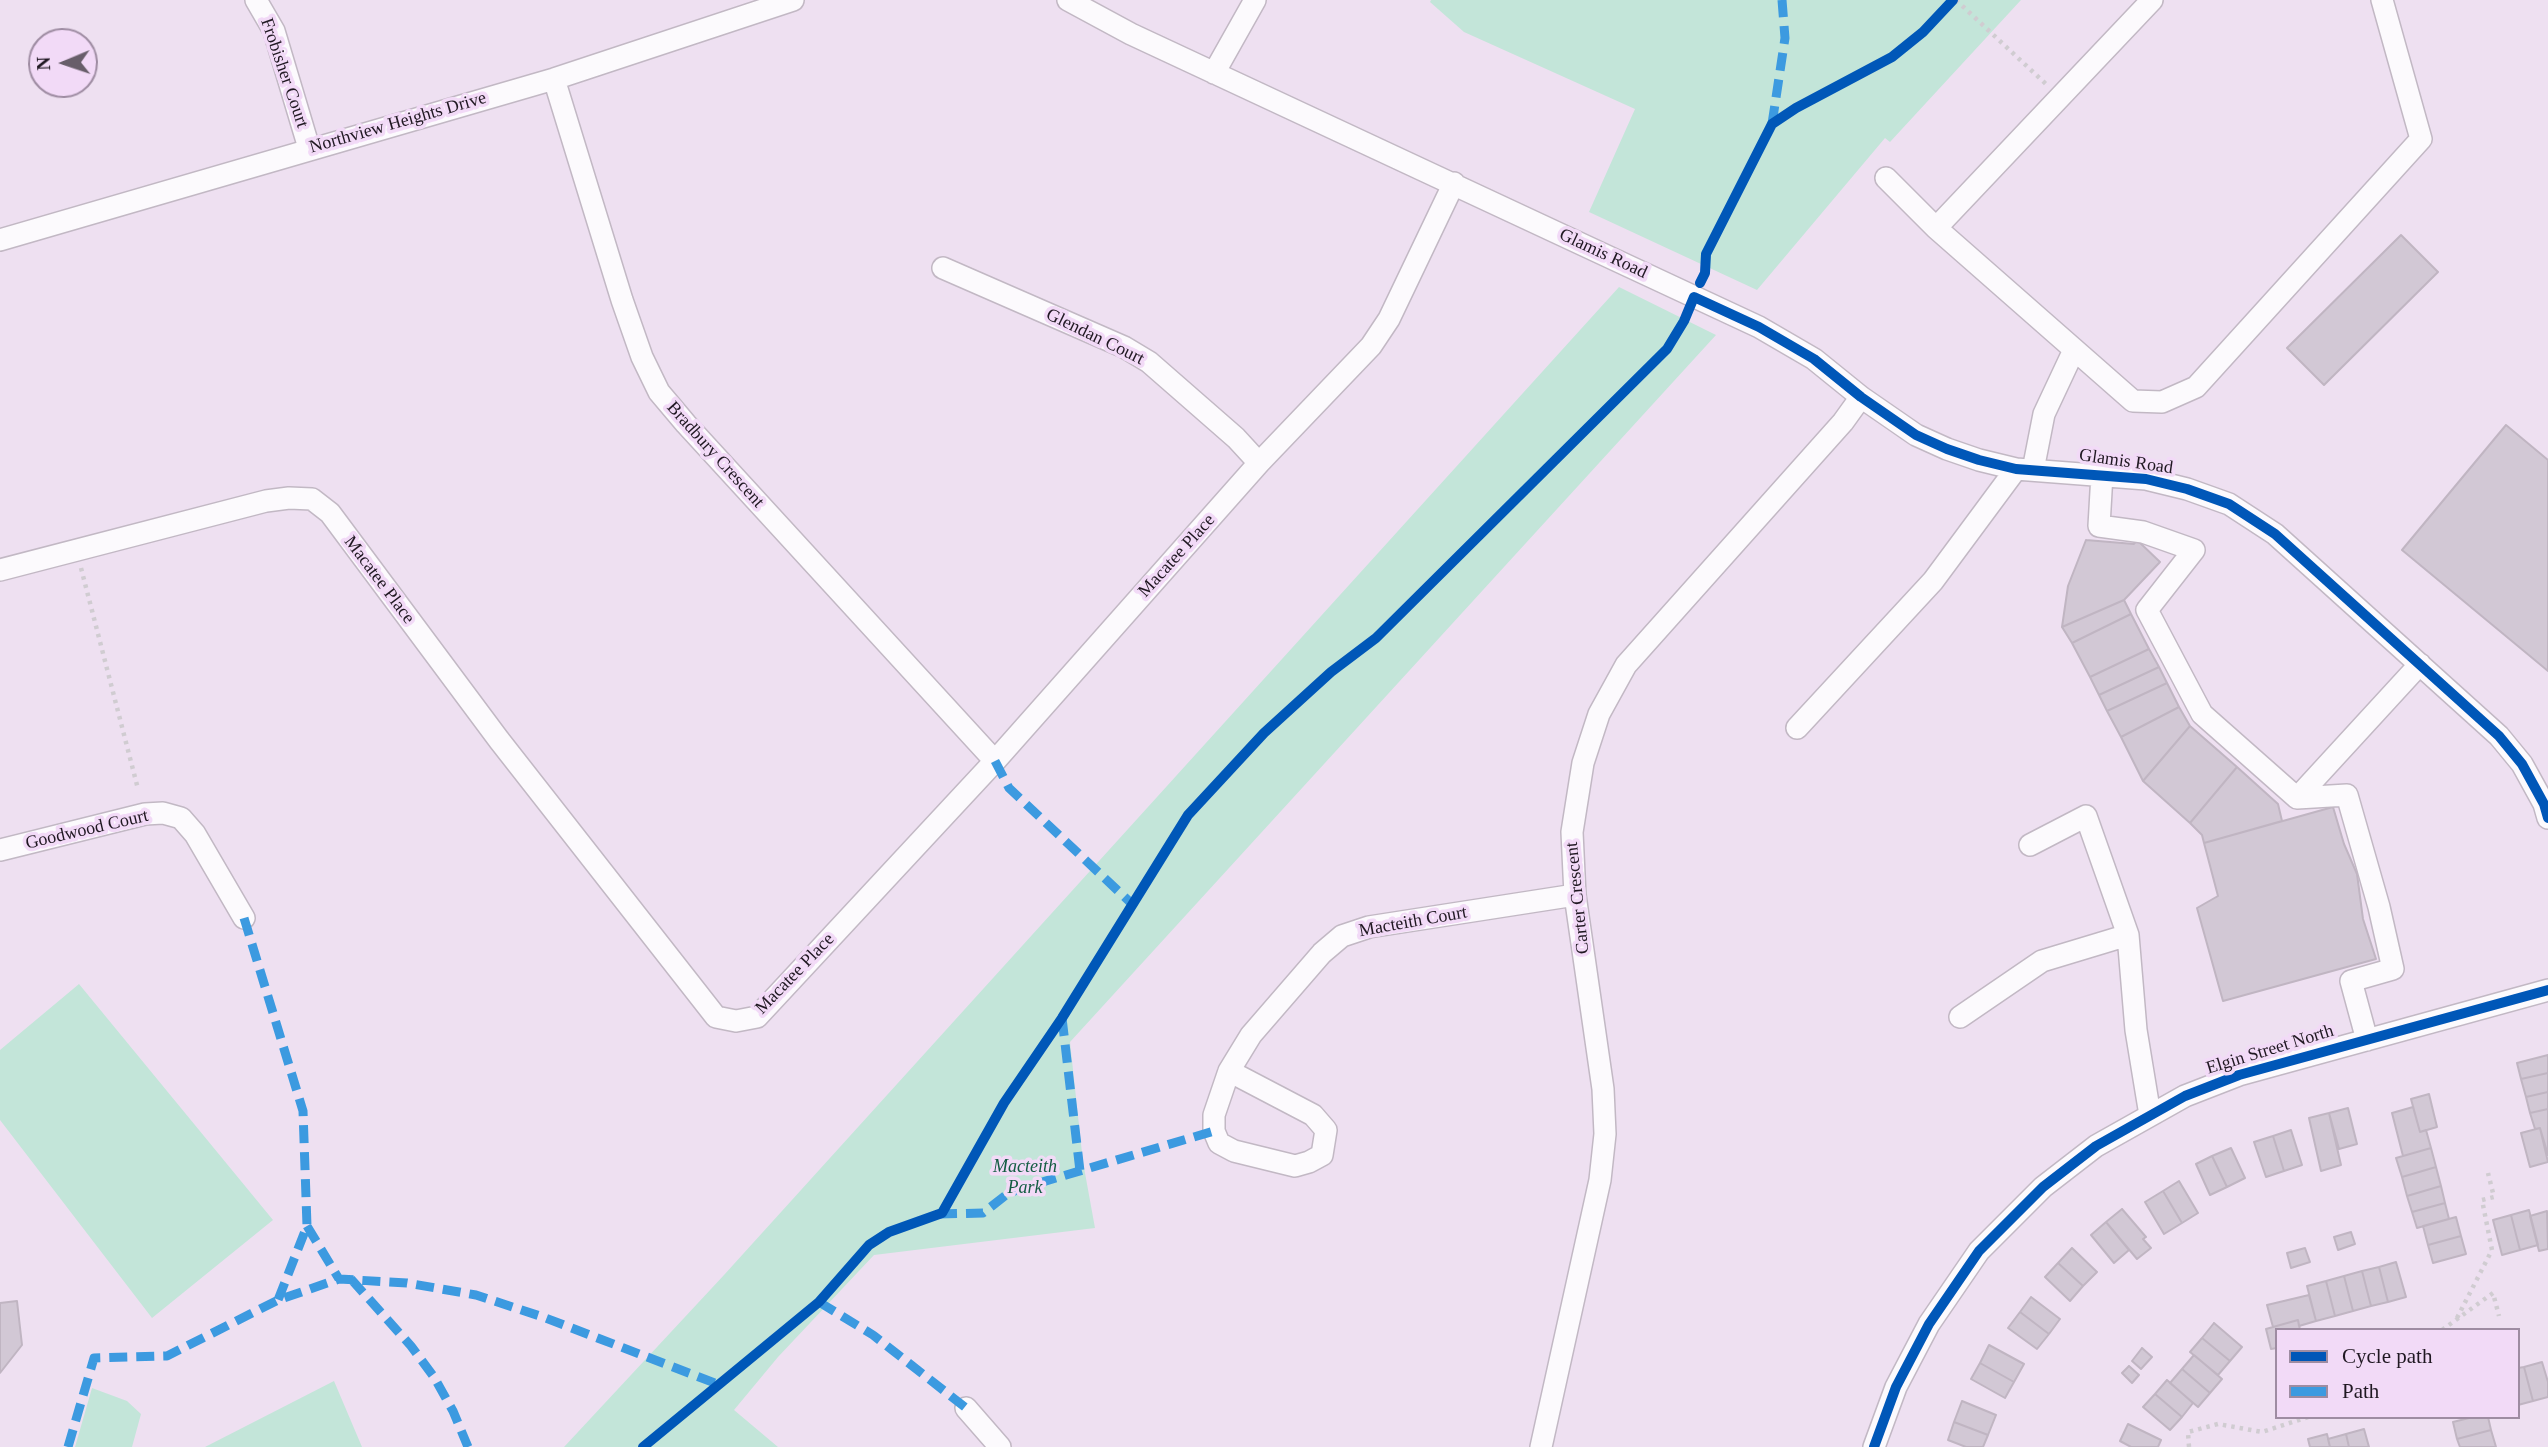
<!DOCTYPE html>
<style>
body{margin:0}
#map{position:relative;width:2548px;height:1447px;overflow:hidden;background:#eee0f1;font-family:"Times New Roman",serif}
canvas{display:block}
.legend{position:absolute;left:2275px;top:1328px;width:245px;height:91px;box-sizing:border-box;background:#f2daf7;border:2px solid #9e8ca2;margin:0;padding:9px 12px;list-style:none;font-size:21px;color:#201822}
.legend li{display:flex;align-items:center;gap:14px;height:35px}
.legend b{width:35px;border:2px solid #9e8ca2}
.north{position:absolute;left:28px;top:28px;width:70px;height:70px;box-sizing:border-box;background:#f2daf7;border:2px solid #9e8ca2;border-radius:50%;rotate:268deg;font-size:19px;font-weight:700;line-height:28px;text-align:center;color:#201822}
.north::after{content:'';display:block;margin:auto;width:24px;height:32px;background:#685e6a;clip-path:polygon(50% 0,100% 100%,50% 72%,0 100%)}
</style>
<div id="map">
<canvas width="2548" height="1447"></canvas>
<ul class="legend">
<li><b style="height:9px;background:#0057b8"></b>Cycle path</li>
<li><b style="height:9px;background:#3c9ae0"></b>Path</li>
</ul>
<div class="north">N</div>
</div>
<script>
const g = document.querySelector('canvas').getContext('2d');
g.lineJoin = 'round';
function fill(path, color) { g.fillStyle = color; g.fill(path, 'evenodd'); }
const toPath = rows => new Path2D(rows.map(r => 'M' + r).join(''));
function strokePath(path, color, width, dash) { g.strokeStyle = color; g.lineWidth = width; g.lineCap = dash ? 'butt' : 'round'; g.setLineDash(dash || []); g.stroke(path); }
function label(font, color, halo, rows, align = 'center') {
  g.font = font + ' "Times New Roman",serif'; g.lineWidth = 7; g.setLineDash([]); g.textBaseline = 'middle'; g.strokeStyle = halo; g.fillStyle = color; for (const [text, x, y, turn = 0] of rows) {
    g.save(); g.translate(x, y); g.rotate((+turn || 0) * Math.PI / 180); g.textAlign = isNaN(turn) ? turn : align; if (halo) g.strokeText(text, 0, 0); g.fillText(text, 0, 0); g.restore();
  }
}
fill(toPath([
 [1431,0,2021,0,1890,142,1885,138,1757,290,1589,212,1635,109,1464,32,1430,2],
 [1619,287,1716,335,1070,1042,1083,1162,1095,1228,874,1255,778,1357,734,1410,778,1447,564,1447,724,1275],
 [79,984,273,1220,152,1318,0,1120,0,1050],
 [334,1381,362,1447,205,1447],
 [92,1388,127,1401,141,1414,132,1447,75,1447]
]), '#c3e5d9');
const building = toPath([
 [2401,235,2438,272,2324,385,2287,348,2401,235],
 [2506,425,2548,460,2548,671,2402,550,2506,425],
 [2086,540,2134,544,2137,540,2160,562,2124,600,2062,627,2068,586,2086,540],
 [2124,600,2131,614,2072,643,2062,627,2124,600],
 [2131,614,2149,649,2090,677,2072,643,2131,614],
 [2149,649,2159,667,2099,695,2090,677,2149,649],
 [2159,667,2167,683,2107,711,2099,695,2159,667],
 [2167,683,2179,707,2121,737,2107,711,2167,683],
 [2179,707,2190,726,2143,781,2121,737,2179,707],
 [2190,726,2237,767,2190,823,2143,781,2190,726],
 [2237,767,2278,804,2282,821,2204,843,2202,835,2190,823,2237,767],
 [2333,807,2344,844,2357,874,2363,919,2376,959,2223,1001,2197,908,2218,896,2204,843,2333,807],
 [2548,1055,2548,1073,2521,1079,2517,1063,2548,1055],
 [2548,1073,2548,1092,2526,1097,2521,1079,2548,1073],
 [2548,1092,2548,1109,2530,1113,2526,1097,2548,1092],
 [2429,1094,2437,1127,2420,1132,2411,1099,2429,1094],
 [2413,1107,2420,1132,2426,1130,2431,1148,2403,1156,2392,1113,2413,1107],
 [2348,1108,2357,1144,2339,1149,2329,1113,2348,1108],
 [2548,1109,2548,1155,2540,1128,2535,1129,2530,1113,2548,1109],
 [2329,1113,2341,1165,2321,1171,2309,1118,2329,1113],
 [2540,1128,2548,1162,2530,1167,2521,1133,2540,1128],
 [2291,1130,2302,1165,2284,1171,2273,1136,2291,1130],
 [2273,1136,2284,1171,2266,1177,2254,1142,2273,1136],
 [2231,1148,2245,1178,2227,1187,2212,1156,2231,1148],
 [2431,1148,2436,1167,2402,1177,2396,1158,2431,1148],
 [2212,1156,2227,1187,2210,1195,2196,1164,2212,1156],
 [2436,1167,2441,1186,2407,1196,2402,1177,2436,1167],
 [2179,1181,2198,1213,2182,1223,2163,1191,2179,1181],
 [2441,1186,2445,1203,2412,1212,2407,1196,2441,1186],
 [2163,1191,2182,1223,2164,1234,2145,1202,2163,1191],
 [2445,1203,2449,1219,2417,1228,2412,1212,2445,1203],
 [2122,1209,2146,1237,2143,1239,2151,1248,2137,1259,2106,1222,2122,1209],
 [2529,1210,2538,1245,2520,1250,2511,1215,2529,1210],
 [2547,1211,2548,1249,2539,1251,2530,1216,2547,1211],
 [2511,1215,2520,1250,2502,1255,2493,1220,2511,1215],
 [2456,1217,2461,1236,2428,1245,2423,1226,2456,1217],
 [2106,1222,2129,1250,2114,1263,2091,1235,2106,1222],
 [2351,1232,2355,1244,2338,1250,2334,1237,2351,1232],
 [2461,1236,2466,1254,2433,1263,2428,1245,2461,1236],
 [2072,1248,2097,1272,2083,1286,2058,1263,2072,1248],
 [2305,1248,2310,1262,2291,1268,2287,1253,2305,1248],
 [2396,1262,2406,1297,2388,1302,2379,1267,2396,1262],
 [2058,1263,2083,1286,2070,1301,2045,1277,2058,1263],
 [2379,1267,2388,1302,2371,1306,2362,1271,2379,1267],
 [2362,1271,2371,1306,2353,1311,2344,1276,2362,1271],
 [2344,1276,2353,1311,2335,1316,2326,1281,2344,1276],
 [2326,1281,2335,1316,2316,1321,2307,1286,2326,1281],
 [2309,1295,2316,1321,2299,1326,2298,1320,2273,1327,2267,1305,2309,1295],
 [2031,1297,2060,1319,2049,1334,2020,1312,2031,1297],
 [17,1301,22,1345,0,1373,0,1303,17,1301],
 [2020,1312,2049,1334,2037,1349,2008,1328,2020,1312],
 [2298,1320,2300,1330,2277,1330,2277,1348,2271,1349,2266,1329,2298,1320],
 [2214,1323,2242,1347,2230,1361,2202,1338,2214,1323],
 [2202,1338,2230,1361,2218,1375,2190,1352,2202,1338],
 [1989,1345,2024,1364,2014,1382,1980,1363,1989,1345],
 [2142,1348,2152,1357,2141,1369,2132,1361,2142,1348],
 [2194,1355,2222,1379,2210,1393,2182,1369,2194,1355],
 [2542,1362,2548,1382,2548,1397,2533,1401,2524,1367,2542,1362],
 [1980,1363,2014,1382,2005,1398,1971,1379,1980,1363],
 [2129,1366,2139,1375,2132,1383,2122,1373,2129,1366],
 [2524,1367,2533,1401,2518,1405,2518,1368,2524,1367],
 [2182,1369,2210,1393,2198,1407,2170,1383,2182,1369],
 [2167,1380,2193,1403,2182,1417,2155,1394,2167,1380],
 [2155,1394,2182,1417,2170,1430,2143,1407,2155,1394],
 [1962,1401,1996,1415,1988,1435,1954,1422,1962,1401],
 [2473,1417,2488,1417,2491,1430,2457,1439,2453,1422,2473,1417],
 [1954,1422,1988,1435,1983,1447,1966,1447,1948,1440,1954,1422],
 [2128,1424,2161,1440,2158,1447,2131,1447,2120,1441,2128,1424],
 [2364,1429,2369,1447,2349,1447,2346,1434,2364,1429],
 [2491,1430,2496,1447,2460,1447,2457,1439,2491,1430],
 [2327,1434,2330,1447,2310,1447,2308,1439,2327,1434],
 [2346,1434,2349,1447,2330,1447,2328,1439,2346,1434]
]);
fill(building, '#d2c8d5');
strokePath(building, '#c0b5c2', 2);
const minor = toPath([
 [256,0,274,31,309,148],
 [1068,0,1131,34,1759,327,1814,359,1861,397,1916,435,1947,449,1979,460,2016,469,2146,479,2187,489,2229,504,2275,534,2499,736,2522,764,2544,804,2548,818],
 [1214,73,1255,0],
 [554,79,622,300,642,357,659,392,686,424,995,761],
 [1886,178,1936,228,2133,401,2162,402,2196,387,2421,139,2382,0],
 [1936,228,2152,0],
 [0,240,554,79,793,0],
 [943,268,1124,347,1149,362,1236,438,1259,463],
 [2033,470,2044,414,2074,350],
 [2102,474,2099,526,2143,532,2194,550,2147,610,2202,714,2297,798,2347,795,2379,907,2393,969,2351,981,2367,1040],
 [0,570,266,501,289,498,312,499,330,513,499,740,716,1017,736,1021,757,1017,995,761,1259,463,1371,346,1389,319,1454,183],
 [1797,728,1933,581,2016,469],
 [2297,798,2420,664],
 [2030,845,2086,816,2128,935],
 [0,850,145,814,163,813,181,818,195,834,244,918],
 [1960,1017,2042,961,2128,935,2136,1030,2150,1115],
 [1229,1071,1313,1115,1326,1130,1322,1155,1309,1162,1295,1166,1234,1151,1219,1143,1214,1131,1214,1115,1229,1071,1251,1035,1322,953,1342,936,1369,927,1575,895],
 [966,1408,1000,1447],
 [1541,1447,1600,1180,1605,1134,1603,1089,1575,895,1572,832,1583,763,1599,714,1626,665,1843,422,1861,397],
 [1874,1447,1896,1387,1929,1324,1979,1251,2043,1187,2096,1146,2185,1096,2239,1075,2548,990]
]);
strokePath(minor, '#c2b8c4', 24);
strokePath(toPath([
 [1956,0,2047,85],
 [81,568,138,789],
 [2457,1318,2492,1250,2482,1200,2494,1197,2488,1173],
 [2442,1330,2493,1293,2499,1316],
 [2189,1447,2188,1432,2218,1424,2262,1432,2308,1417]
]), '#d0ccd1', 4.5, [3.5, 5]);
strokePath(minor, '#fcfafd', 21);
strokePath(toPath([
 [1772,124,1785,38,1782,0],
 [995,761,1009,788,1132,904],
 [244,918,303,1111,307,1226,278,1300],
 [1062,1018,1080,1171],
 [939,1214,983,1213,1006,1195,1019,1189,1214,1131],
 [307,1226,339,1279],
 [351,1279,411,1346,434,1377,453,1411,468,1447],
 [819,1302,873,1335,966,1408],
 [68,1447,94,1358,167,1356,278,1300,339,1279,407,1283,476,1295,543,1317,720,1385]
]), '#3c9ae0', 9, [18, 9]);
strokePath(toPath([
 [1700,283,1705,273,1706,254,1772,124,1796,108,1892,57,1923,32,1953,0],
 [643,1447,819,1302,869,1245,889,1232,942,1213,1004,1103,1062,1018,1188,815,1264,733,1331,672,1376,638,1667,349,1684,321,1694,297,1759,327,1814,359,1861,397,1916,435,1947,449,1979,460,2016,469,2146,479,2187,489,2229,504,2275,534,2499,736,2522,764,2544,804,2548,818],
 [1874,1447,1896,1387,1929,1324,1979,1251,2043,1187,2096,1146,2185,1096,2239,1075,2548,990]
]), '#0057b8', 10);
label('18px', '#201822', '#f2daf7', [
 ["Frobisher Court",284,73,71],
 ["Northview Heights Drive",398,123,-16],
 ["Glamis Road",1603,254,25],
 ["Glendan Court",1095,337,26],
 ["Bradbury Crescent",715,455,48],
 ["Glamis Road",2126,462,8],
 ["Macatee Place",1177,556,-48],
 ["Macatee Place",379,580,53],
 ["Goodwood Court",87,830,-13],
 ["Carter Crescent",1578,898,-96],
 ["Macteith Court",1413,922,-10],
 ["Macatee Place",795,974,-46],
 ["Elgin Street North",2270,1050,-17]
]);
label('italic 18px', '#135c42', '#f2daf7', [
 ["Macteith",1025,1167],
 ["Park",1025,1188]
]);
</script>
